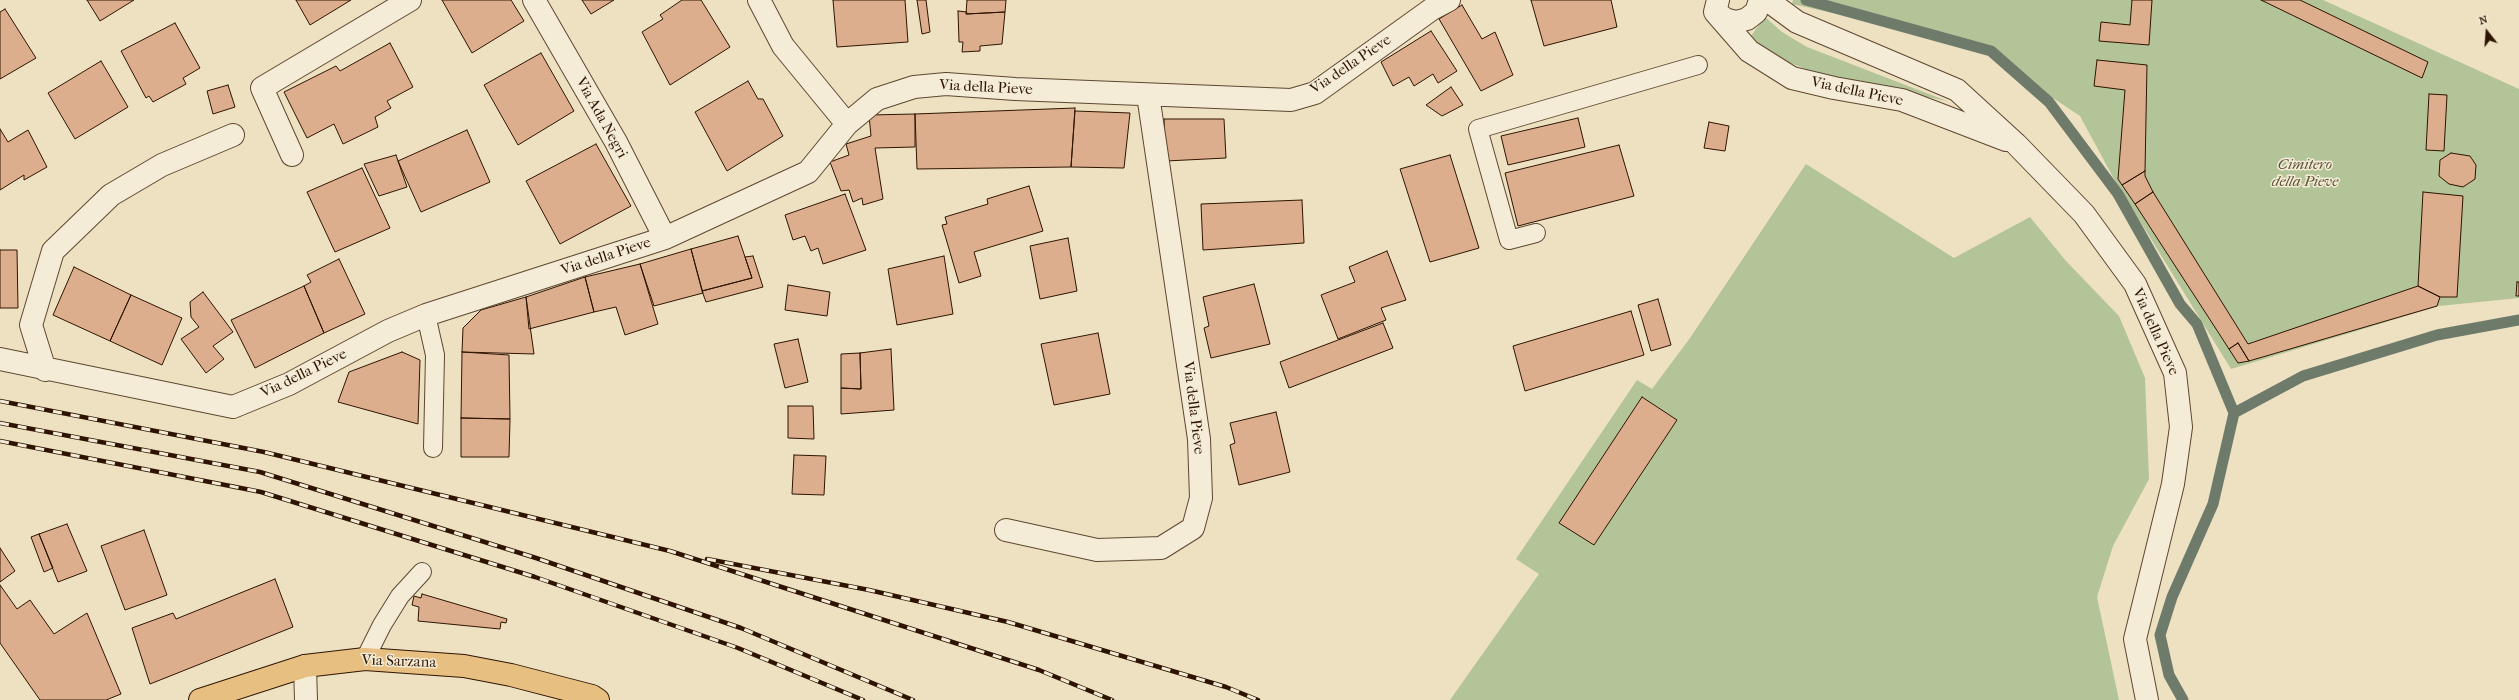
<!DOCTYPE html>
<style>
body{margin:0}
#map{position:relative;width:2519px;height:700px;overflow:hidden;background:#eee1c2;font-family:"IM FELL French Canon",serif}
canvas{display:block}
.north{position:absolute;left:2467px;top:12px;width:40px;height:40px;-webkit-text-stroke:3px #f4ecd7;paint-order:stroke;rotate:343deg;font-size:11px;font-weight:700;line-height:16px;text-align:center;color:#2e1400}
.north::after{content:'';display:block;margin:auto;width:14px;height:18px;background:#2e1400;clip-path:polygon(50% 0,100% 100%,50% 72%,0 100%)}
</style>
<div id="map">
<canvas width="2519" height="700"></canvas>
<div class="north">N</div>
</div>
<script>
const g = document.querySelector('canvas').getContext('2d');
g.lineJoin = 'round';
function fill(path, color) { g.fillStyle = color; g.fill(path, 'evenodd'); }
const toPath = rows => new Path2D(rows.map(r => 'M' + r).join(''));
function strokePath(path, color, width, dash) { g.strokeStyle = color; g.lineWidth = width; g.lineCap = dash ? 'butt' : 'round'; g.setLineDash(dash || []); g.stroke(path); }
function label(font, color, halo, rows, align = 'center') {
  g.font = font + ' "IM FELL French Canon",serif'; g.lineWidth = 3; g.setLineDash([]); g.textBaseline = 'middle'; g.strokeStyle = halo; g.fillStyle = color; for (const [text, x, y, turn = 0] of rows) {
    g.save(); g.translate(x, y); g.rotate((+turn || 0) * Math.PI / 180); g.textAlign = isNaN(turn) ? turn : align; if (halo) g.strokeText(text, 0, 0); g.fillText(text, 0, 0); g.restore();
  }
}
fill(toPath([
 [1793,0,2323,0,2519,89,2519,298,2439,306,2231,369,2114,179,2080,116,1970,43,1792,4],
 [1765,17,1782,32,1807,47,1947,101,1826,77,1770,55,1751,36],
 [1806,164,1954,258,2030,217,2066,261,2119,316,2145,378,2149,479,2113,546,2097,597,2119,700,1450,700,1539,574,1516,559,1637,380,1652,389,1690,338]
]), '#b3c498');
strokePath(toPath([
 [1806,0,1991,51,2049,102,2118,194,2180,304,2197,324,2234,413,2213,504,2172,597,2160,635,2169,675,2183,700],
 [2234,413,2303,376,2437,335,2519,320]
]), '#6e7a6a', 11);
const building = toPath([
 [87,0,134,0,100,21,87,0],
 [296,0,351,0,310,25,296,0],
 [442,0,511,0,524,21,472,53,442,0],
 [582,0,614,0,591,14,582,0],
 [682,0,701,0,730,47,670,85,642,32,663,19,660,15,682,0],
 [833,0,905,0,908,42,837,47,833,0],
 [917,0,926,0,930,32,922,34,917,0],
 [967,0,1006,0,1005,12,966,14,967,0],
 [1531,0,1611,0,1617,27,1544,46,1531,0],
 [2132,0,2152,0,2149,45,2099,41,2101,22,2130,25,2132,0],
 [2261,0,2300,0,2428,62,2422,78,2261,0],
 [1462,5,1482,39,1495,32,1513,75,1481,91,1439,19,1462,5],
 [5,9,36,58,0,79,0,12,5,9],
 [958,11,967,12,966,14,1005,12,1002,44,980,46,980,51,962,52,963,42,959,42,958,11],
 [175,23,200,68,183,78,186,84,153,102,149,96,146,98,121,51,175,23],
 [1431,31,1457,71,1438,83,1433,74,1414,86,1409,77,1393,86,1381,62,1431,31],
 [390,43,413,87,387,101,391,108,375,117,378,127,343,144,334,124,307,138,284,92,336,66,340,71,390,43],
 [541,53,574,111,518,145,484,85,541,53],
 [2097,60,2147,65,2145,171,2122,185,2118,179,2125,90,2094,86,2097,60],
 [101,61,128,107,75,139,48,93,101,61],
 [748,81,758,99,763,99,783,136,727,171,695,112,748,81],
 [228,85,235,107,213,114,207,91,228,85],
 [1451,87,1463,105,1442,116,1426,105,1451,87],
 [2429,94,2447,95,2444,151,2426,150,2429,94],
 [1075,108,1071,167,917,169,915,114,1075,108],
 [1075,111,1130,113,1124,168,1071,167,1075,111],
 [915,114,915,147,875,148,883,199,863,205,862,198,853,202,849,190,841,191,830,162,849,155,846,144,871,136,869,115,915,114],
 [1578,118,1585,147,1508,165,1501,136,1578,118],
 [1164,119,1224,119,1226,158,1166,161,1164,119],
 [1709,122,1729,126,1725,151,1704,148,1709,122],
 [0,129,8,142,28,130,47,167,24,180,24,175,0,190,0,129],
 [467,130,490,182,421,212,398,161,467,130],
 [596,144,631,206,560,244,526,181,596,144],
 [1619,145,1634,196,1518,226,1505,173,1619,145],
 [2451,153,2470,156,2476,165,2475,179,2463,187,2449,184,2439,176,2440,160,2451,153],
 [396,155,407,187,379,196,364,164,396,155],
 [1450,155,1479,248,1430,262,1400,169,1450,155],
 [362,168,390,228,335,252,307,192,362,168],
 [2145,171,2145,176,2153,192,2135,204,2122,185,2145,171],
 [1029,186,1043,231,974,252,981,276,959,283,942,225,947,224,945,217,988,204,987,199,1029,186],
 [2153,192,2248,344,2418,286,2440,297,2437,306,2249,361,2238,343,2229,349,2135,204,2153,192],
 [2423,192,2463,196,2457,297,2440,297,2418,286,2423,192],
 [845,194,866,250,823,264,818,248,811,251,805,236,793,240,785,215,845,194],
 [1302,200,1304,243,1203,250,1201,204,1302,200],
 [738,236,752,278,702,291,691,249,738,236],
 [1068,238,1077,291,1040,299,1030,246,1068,238],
 [691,249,703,293,654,306,640,264,691,249],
 [0,250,17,250,18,308,0,308,0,250],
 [1387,251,1406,300,1381,308,1386,320,1338,339,1321,295,1355,282,1349,267,1387,251],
 [753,256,763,287,706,302,702,291,752,278,745,257,753,256],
 [944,256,953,314,897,325,888,269,944,256],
 [339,259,365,314,324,333,304,286,311,282,307,275,339,259],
 [640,264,658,324,625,335,616,307,594,312,585,277,640,264],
 [74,267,131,295,110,341,53,315,74,267],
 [585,277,594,312,529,329,526,297,585,277],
 [2517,282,2519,282,2519,296,2516,296,2517,282],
 [1254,284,1270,344,1211,358,1204,328,1209,326,1203,297,1254,284],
 [788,285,830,292,827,316,785,310,788,285],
 [304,286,324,333,255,368,231,320,304,286],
 [203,292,233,332,213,346,224,359,206,373,181,339,199,327,191,317,190,302,203,292],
 [131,295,182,318,162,365,110,341,131,295],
 [526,297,534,354,462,352,463,328,481,310,526,297],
 [1658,299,1671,345,1651,351,1638,305,1658,299],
 [1631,311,1644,355,1525,391,1513,346,1631,311],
 [1383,323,1393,348,1289,388,1280,362,1383,323],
 [1098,333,1110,394,1054,405,1041,344,1098,333],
 [798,339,808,382,785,388,774,344,798,339],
 [2238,343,2249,361,2238,363,2229,349,2238,343],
 [891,349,894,410,841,414,841,388,861,389,860,353,891,349],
 [402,352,420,360,418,424,338,402,349,372,402,352],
 [462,352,509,355,510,419,461,418,462,352],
 [860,353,861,389,841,388,841,354,860,353],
 [1642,397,1677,420,1594,545,1559,523,1642,397],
 [788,406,813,406,814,439,788,438,788,406],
 [1276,412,1290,472,1239,485,1230,445,1235,443,1230,423,1276,412],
 [461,418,510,419,509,457,461,457,461,418],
 [794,455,826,456,824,495,792,494,794,455],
 [67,524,87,571,58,582,39,534,67,524],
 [144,530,167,595,125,610,101,546,144,530],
 [39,534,53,568,44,572,31,537,39,534],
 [0,548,15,571,0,582,0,548],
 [275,579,293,627,150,684,132,628,173,613,176,619,275,579],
 [0,585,17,609,30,600,54,634,87,613,121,694,106,700,40,700,0,643,0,585],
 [422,594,507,619,506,623,501,622,500,629,418,621,419,607,412,605,414,596,421,598,422,594]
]);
fill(building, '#dcae8d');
strokePath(building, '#2e1400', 1);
const service = toPath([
 [1536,233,1509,240,1478,129,1698,65],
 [426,315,435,355,433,448],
 [365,659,382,625,400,596,422,572]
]);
const minor = toPath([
 [534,0,616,142,665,238],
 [759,0,783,46,847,124],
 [1718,0,1715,12,1749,51,1792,78,1834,88,1902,100,2006,140],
 [1767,0,1797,22,1957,90,2016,144,2084,214,2135,284,2175,373,2181,427,2173,484,2135,639,2147,700],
 [1716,12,1725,19,1736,22,1747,19,1756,12,1760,0],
 [292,155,262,88,410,0],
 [0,359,233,407,289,384,388,331,426,315,665,238,808,172,847,124,877,99,914,87,946,84,1015,89,1291,100,1315,93,1432,9,1449,0],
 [45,370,31,325,53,251,111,195,162,165,233,135],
 [1006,530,1097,550,1161,548,1193,528,1201,498,1199,439,1148,95],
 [305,666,306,700]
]);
const primary = toPath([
 [200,700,305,666,365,659,464,666,511,675,592,696,598,700]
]);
strokePath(service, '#5e4730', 20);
strokePath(minor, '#5e4730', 24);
strokePath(primary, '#2e1400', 24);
strokePath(service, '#f4ecd7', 18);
strokePath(minor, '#f4ecd7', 22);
strokePath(primary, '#e7c081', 22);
const rail = toPath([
 [0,401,264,452,670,551,1039,670,1112,700],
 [0,423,260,472,536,558,741,628,913,700],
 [0,441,261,492,535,577,738,648,863,700],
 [707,559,869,590,1008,622,1226,687,1258,700]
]);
strokePath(rail, '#2e1400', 4.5);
strokePath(rail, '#f4ecd7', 3, [9]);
label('15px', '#2e1400', '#f4ecd7', [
 ["Via della Pieve",1351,65,-34],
 ["Via della Pieve",986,88,3],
 ["Via della Pieve",1857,92,12],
 ["Via Ada Negri",601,118,61],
 ["Via della Pieve",606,257,-18],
 ["Via della Pieve",2155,332,66],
 ["Via della Pieve",304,374,-26],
 ["Via della Pieve",1193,408,83],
 ["Via Sarzana",399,662,2]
]);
label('italic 15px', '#5d5235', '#f4ecd7', [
 ["Cimitero",2305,165],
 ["della Pieve",2305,182]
]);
</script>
